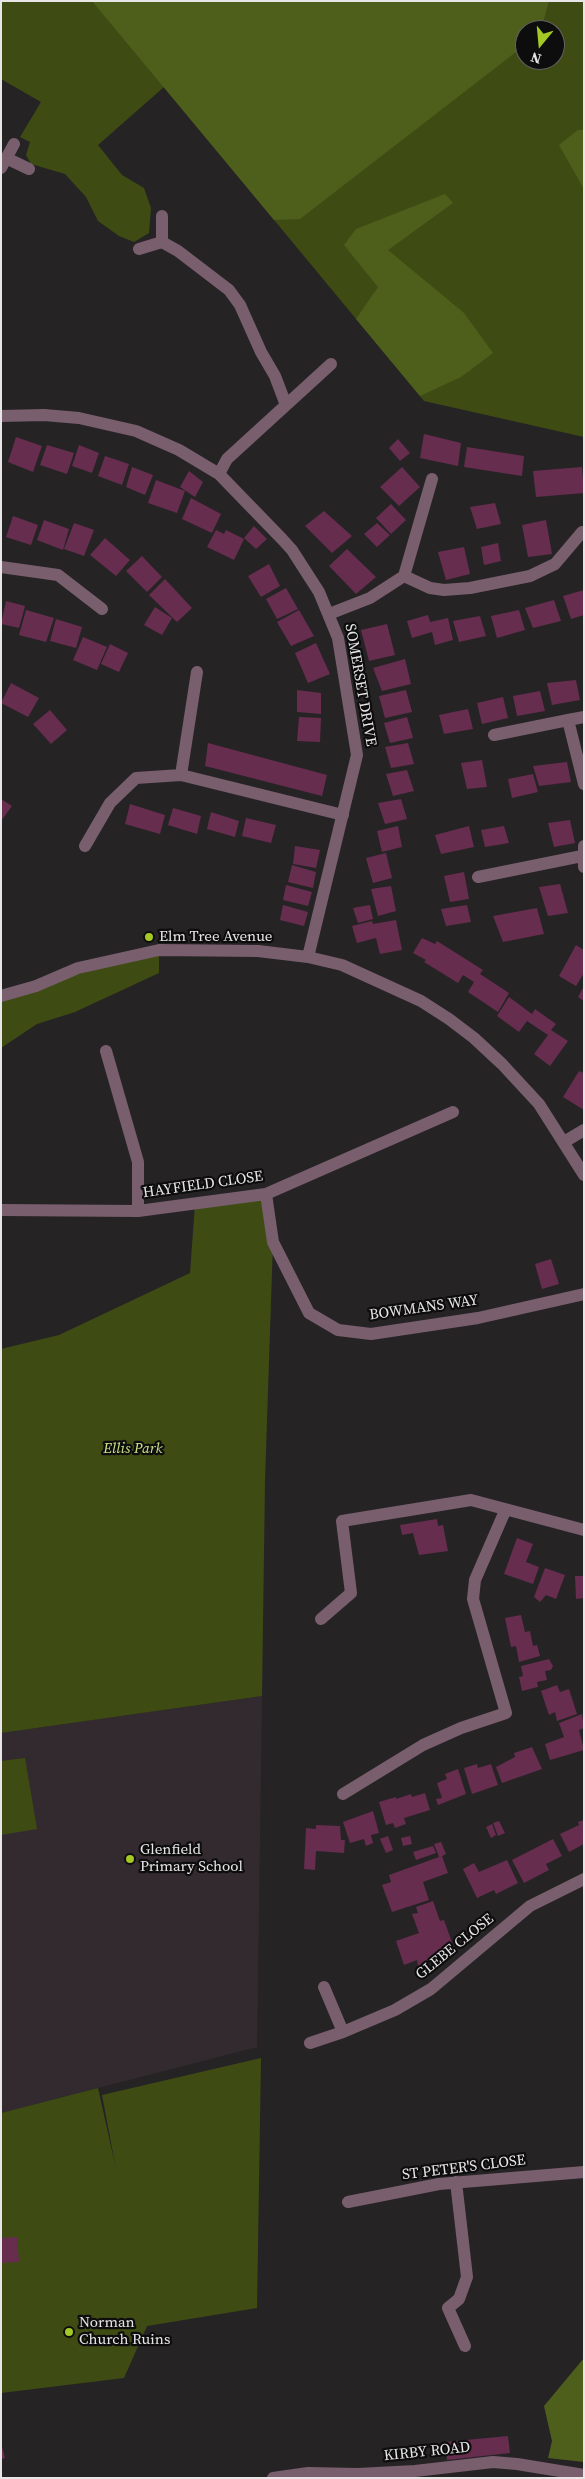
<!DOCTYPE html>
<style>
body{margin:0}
#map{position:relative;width:585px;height:2479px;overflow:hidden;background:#262325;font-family:"Source Serif 4",serif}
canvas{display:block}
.frame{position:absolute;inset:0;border:2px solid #e7e5e6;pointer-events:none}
.north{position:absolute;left:515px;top:20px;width:50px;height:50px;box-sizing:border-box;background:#0e0d0e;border:1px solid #656364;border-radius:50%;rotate:197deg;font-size:14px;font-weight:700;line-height:20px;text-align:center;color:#e7e5e6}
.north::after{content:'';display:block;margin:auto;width:18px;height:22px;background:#a4c824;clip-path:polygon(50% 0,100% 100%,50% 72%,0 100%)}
</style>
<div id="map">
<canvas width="585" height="2479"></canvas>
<div class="frame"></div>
<div class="north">N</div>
</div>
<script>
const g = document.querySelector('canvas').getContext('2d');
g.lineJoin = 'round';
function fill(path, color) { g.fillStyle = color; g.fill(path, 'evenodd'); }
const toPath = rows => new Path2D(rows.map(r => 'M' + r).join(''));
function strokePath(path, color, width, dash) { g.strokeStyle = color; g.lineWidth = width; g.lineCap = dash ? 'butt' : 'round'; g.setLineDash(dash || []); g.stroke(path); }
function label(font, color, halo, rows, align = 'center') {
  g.font = font + ' "Source Serif 4",serif'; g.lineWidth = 4.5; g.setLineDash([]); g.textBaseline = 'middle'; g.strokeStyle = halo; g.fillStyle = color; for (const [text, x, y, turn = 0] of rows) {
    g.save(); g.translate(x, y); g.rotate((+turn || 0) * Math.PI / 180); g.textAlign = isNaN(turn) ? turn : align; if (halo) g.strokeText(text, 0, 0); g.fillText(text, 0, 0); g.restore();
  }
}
fill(toPath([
 [262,1696,257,2047,1,2113,1,1733]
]), '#332a2f');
fill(toPath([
 [1,1,584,1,584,437,424,401,164,87,98,145,122,175,144,188,151,208,149,233,134,242,119,236,98,221,86,197,65,174,31,164,26,155,30,142,20,137,41,102,1,79],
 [525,30,555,30,555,60,525,60],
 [159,950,159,973,75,1012,37,1024,1,1048,1,997],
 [266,1194,273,1242,265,1480,262,1696,1,1733,1,1349,59,1335,190,1273,195,1204],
 [25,1758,37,1829,1,1835,1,1761],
 [261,2058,257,2308,147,2326,124,2378,1,2393,1,2113,98,2088,116,2169,102,2095]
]), '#3e4c14');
fill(toPath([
 [92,1,549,1,541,30,525,30,525,45,300,219,274,220],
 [578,130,584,130,584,189,559,145],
 [445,194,453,203,388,250,464,313,493,353,461,377,420,396,356,319,378,287,344,245,356,229],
 [584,2358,584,2462,548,2458,552,2441,544,2406]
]), '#4e5f1b');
fill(toPath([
 [424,434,461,443,458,466,420,458],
 [16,437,42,446,33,472,8,462],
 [398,439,410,453,400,461,389,448],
 [47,445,74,453,67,474,40,465],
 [79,445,99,453,92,473,72,466],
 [467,447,524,456,522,476,464,467],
 [105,456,129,464,122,485,98,476],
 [132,467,153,475,145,495,126,487],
 [402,467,420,487,399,506,380,487],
 [582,467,584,493,536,497,533,471],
 [189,471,203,482,195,497,180,487],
 [156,480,185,491,177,513,148,503],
 [191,498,221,514,212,533,182,519],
 [495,503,501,524,477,529,470,507],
 [391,504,406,520,391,534,376,518],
 [324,511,352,536,332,553,305,526],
 [13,516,38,525,31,545,6,537],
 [44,520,69,529,63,550,37,540],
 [546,520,552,554,528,557,522,525],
 [74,523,94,530,84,556,64,549],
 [377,523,390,535,377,547,364,534],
 [254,526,267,539,256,549,244,538],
 [216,530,224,534,226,530,244,539,234,560,207,547],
 [105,538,130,560,116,576,90,555],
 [498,543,501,561,484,565,481,547],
 [464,547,470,574,446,580,438,552],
 [347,549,376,577,356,594,329,566],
 [142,556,162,577,147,592,126,571],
 [269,564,280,586,261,597,248,576],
 [165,579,192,608,177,622,149,595],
 [286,588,298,609,277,619,266,599],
 [584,590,584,615,571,619,563,596],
 [554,600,561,621,533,628,525,608],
 [6,601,25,606,19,628,1,624],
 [155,607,172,618,162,635,144,625],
 [26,610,54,618,46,642,19,635],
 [299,610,314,636,291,646,277,622],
 [519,610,525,630,497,638,491,616],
 [428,615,430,622,448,618,453,640,435,645,432,632,412,638,407,621],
 [480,616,486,636,459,642,453,621],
 [56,619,82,627,76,648,50,641],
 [387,624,395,655,369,661,361,630],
 [83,637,107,647,97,670,73,660],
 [316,643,330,674,308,683,295,653],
 [110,644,128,653,119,672,101,664],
 [405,659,411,684,382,691,373,668],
 [576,680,580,700,552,705,547,683],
 [11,683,39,698,28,717,1,703],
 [297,690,321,693,321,714,297,712],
 [406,690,412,712,385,718,379,696],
 [540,691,545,711,517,716,513,696],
 [503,697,508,718,482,724,477,703],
 [468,709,473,729,444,734,439,715],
 [50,710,67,730,51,744,33,724],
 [299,717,321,718,320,742,297,741],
 [407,717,413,738,390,743,384,723],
 [208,743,327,775,322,796,205,766],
 [408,743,414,764,391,768,385,747],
 [482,760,487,787,467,789,461,763],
 [567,762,571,782,539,786,533,766],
 [407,770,414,791,393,796,386,774],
 [533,774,538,792,512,798,508,779],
 [1,799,12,806,1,821],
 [401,799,407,819,385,824,378,803],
 [130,804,165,815,160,834,125,824],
 [173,808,201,816,197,834,168,825],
 [211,812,239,821,235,837,207,829],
 [246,818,276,825,271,843,242,836],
 [570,820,575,843,554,847,548,823],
 [398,826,402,847,382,852,377,831],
 [469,826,474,847,441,854,435,835],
 [504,826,509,843,485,847,481,830],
 [295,846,320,850,316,868,293,864],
 [386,853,392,878,373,883,366,858],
 [292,865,316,872,313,888,288,882],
 [464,872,469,899,450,902,444,876],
 [560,884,568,913,548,916,539,887],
 [286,885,312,892,308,906,283,900],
 [391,886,396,911,378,916,371,889],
 [283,905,308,912,304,926,280,920],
 [370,905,373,919,358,923,353,908],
 [467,905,471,922,446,926,441,909],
 [537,908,544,934,503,942,493,916],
 [396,920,402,950,380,954,376,938,357,943,352,926,372,921,373,924],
 [422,938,435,944,437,941,483,970,480,974,509,993,498,1012,468,992,474,982,463,975,458,983,424,962,426,960,413,953],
 [576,945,584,950,584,973,576,986,559,976],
 [584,986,584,1001,578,997],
 [509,997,532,1014,535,1009,556,1024,551,1030,568,1041,550,1066,534,1054,548,1035,527,1021,519,1032,497,1016],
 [579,1071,584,1073,584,1110,563,1097],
 [551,1259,559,1284,542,1289,535,1264],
 [437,1519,438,1526,443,1525,448,1551,419,1555,413,1533,402,1535,400,1525],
 [517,1538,533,1544,526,1562,539,1567,533,1584,504,1574],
 [545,1568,565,1575,556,1599,546,1595,540,1602,534,1597],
 [575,1576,584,1576,584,1598,576,1599],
 [521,1615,525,1632,530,1631,533,1646,537,1645,540,1656,519,1662,516,1646,511,1647,505,1618],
 [549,1659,553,1666,551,1670,545,1671,547,1680,537,1682,538,1687,522,1691,519,1677,523,1676,521,1666],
 [557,1685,560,1692,569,1689,577,1714,557,1721,555,1712,549,1715,541,1691],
 [582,1714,584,1728,579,1730,584,1750,550,1760,545,1744,564,1737,559,1723],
 [532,1747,542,1769,502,1783,496,1767,515,1757,514,1753],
 [477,1764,478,1768,491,1764,498,1785,472,1794,464,1768],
 [458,1769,466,1794,438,1805,436,1799,442,1798,437,1783,447,1779,445,1774],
 [425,1793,430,1810,404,1818,406,1824,395,1828,393,1823,386,1825,379,1802,396,1797,396,1799,411,1794,412,1797],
 [373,1811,379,1833,371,1835,373,1843,366,1846,364,1839,350,1843,343,1822],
 [584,1820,584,1844,569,1852,560,1834,579,1825,578,1822],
 [499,1821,505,1833,498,1836,493,1823],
 [492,1824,496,1835,491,1838,486,1827],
 [316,1825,340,1826,341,1840,345,1840,344,1853,316,1851,315,1870,304,1869,306,1828,316,1829],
 [388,1836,393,1850,386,1853,380,1839],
 [410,1836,412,1844,403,1846,401,1838],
 [553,1839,562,1856,546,1864,549,1870,524,1883,512,1860],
 [441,1842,446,1854,442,1856,448,1873,423,1882,429,1900,392,1912,382,1885,391,1882,389,1875,439,1857,434,1844],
 [433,1846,436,1853,416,1860,413,1852],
 [507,1860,518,1883,496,1894,494,1890,477,1898,463,1869,474,1863,479,1872],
 [433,1901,440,1921,444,1920,454,1948,430,1956,432,1961,418,1966,417,1960,404,1965,396,1941,419,1933,412,1914,418,1913,416,1907],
 [17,2237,19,2262,1,2263,1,2238],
 [508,2436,510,2453,447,2460,445,2442],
 [1,2443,5,2458,1,2459]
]), '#662d4f');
strokePath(toPath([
 [6,158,29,169],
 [1,168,14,144],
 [162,216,162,242],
 [139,249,162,242,178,251,229,290,240,305,261,352,275,376,286,405],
 [1,416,44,415,79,418,136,431,179,450,219,474,282,539,292,550,319,592,338,638,357,755,308,957],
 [219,474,227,459,331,364],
 [1,567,58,575,102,609],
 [404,576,430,588,444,590,470,588,530,576,555,564,582,532],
 [329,614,370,598,404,576,432,479],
 [568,720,584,717],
 [494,735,568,720,584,784],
 [181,775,197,672],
 [85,846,110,803,136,778,181,775,343,815],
 [584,846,584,867],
 [478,877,582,856],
 [1,996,36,986,78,968,159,950,258,951,308,957,342,965,421,1001,449,1019,474,1038,502,1064,539,1104,584,1175],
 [106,1051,138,1162,138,1211],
 [564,1142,584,1130],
 [266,1194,273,1242,309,1313,338,1330,371,1334,478,1318,584,1294],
 [1,1210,138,1211,266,1194,453,1112],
 [321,1619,351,1593,342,1521,471,1500,584,1530],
 [343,1794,423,1745,461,1728,506,1713,473,1599,475,1580,505,1511],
 [324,1987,343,2032],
 [310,2043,343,2032,395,2010,431,1989,530,1906,584,1879],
 [456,2182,467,2277,459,2299,448,2308,465,2346],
 [348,2202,439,2184,584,2172],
 [273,2478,308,2473,358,2474,415,2471,493,2462,517,2464,584,2475]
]), '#795e6d', 12);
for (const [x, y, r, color] of [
 [149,937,5,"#a4c824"],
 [130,1859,5,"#a4c824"],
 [69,2332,5,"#a4c824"]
]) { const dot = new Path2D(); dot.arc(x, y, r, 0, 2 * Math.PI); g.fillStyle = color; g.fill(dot); strokePath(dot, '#0e0d0e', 2); }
label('15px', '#e7e5e6', '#0e0d0e', [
 ["SOMERSET DRIVE",360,685,80],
 ["HAYFIELD CLOSE",203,1185,-8],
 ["BOWMANS WAY",424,1308,-8],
 ["GLEBE CLOSE",455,1947,-39],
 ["ST PETER'S CLOSE",464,2168,-7],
 ["KIRBY ROAD",427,2452,-6]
]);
label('15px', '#e7e5e6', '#0e0d0e', [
 ["Elm Tree Avenue",159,937],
 ["Glenfield",140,1850],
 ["Primary School",140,1867],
 ["Norman",79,2323],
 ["Church Ruins",79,2340]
], 'left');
label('italic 15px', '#cae587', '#0e0d0e', [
 ["Ellis Park",133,1449]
]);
</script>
